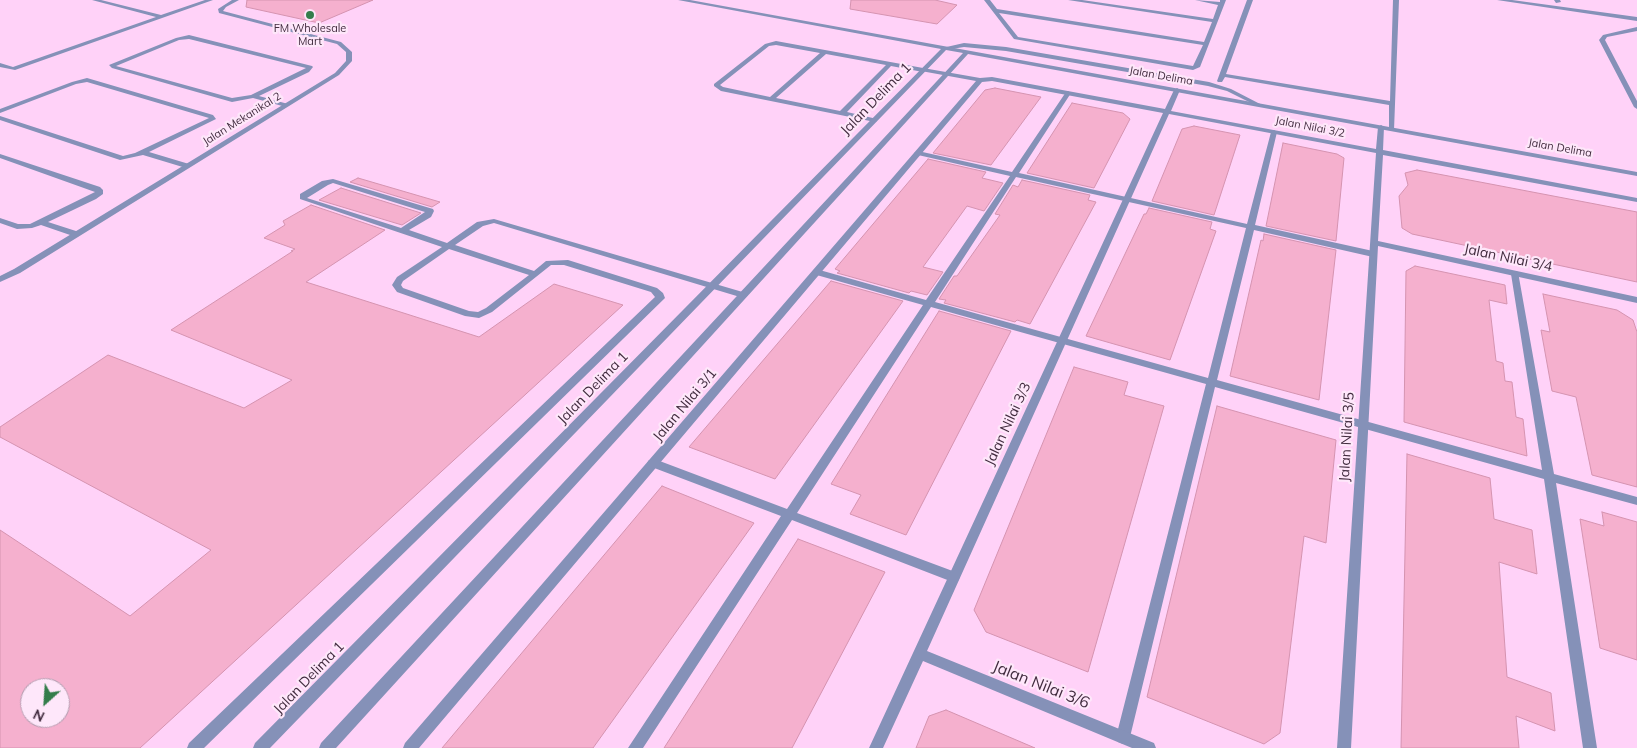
<!DOCTYPE html>
<style>
body{margin:0}
#map{position:relative;width:1637px;height:748px;overflow:hidden;background:#ffd2f8;font-family:Mulish,sans-serif}
canvas{display:block}
.north{position:absolute;left:20px;top:678px;width:50px;height:50px;box-sizing:border-box;background:#fee7fa;border:1px solid #b39caf;border-radius:50%;rotate:206deg;font-size:14px;font-weight:700;line-height:20px;text-align:center;color:#422c3f}
.north::after{content:'';display:block;margin:auto;width:18px;height:22px;background:#347d4b;clip-path:polygon(50% 0,100% 100%,50% 72%,0 100%)}
</style>
<div id="map">
<canvas width="1637" height="748"></canvas>
<div class="north">N</div>
</div>
<script>
const g = document.querySelector('canvas').getContext('2d');
g.lineJoin = 'round';
function fill(path, color) { g.fillStyle = color; g.fill(path, 'evenodd'); }
const toPath = rows => new Path2D(rows.map(r => 'M' + r).join(''));
function strokePath(path, color, width, dash) { g.strokeStyle = color; g.lineWidth = width; g.lineCap = dash ? 'butt' : 'round'; g.setLineDash(dash || []); g.stroke(path); }
function label(font, color, halo, rows, align = 'center') {
  g.font = font + ' Mulish,sans-serif'; g.lineWidth = 4.5; g.setLineDash([]); g.textBaseline = 'middle'; g.strokeStyle = halo; g.fillStyle = color; for (const [text, x, y, turn = 0] of rows) {
    g.save(); g.translate(x, y); g.rotate((+turn || 0) * Math.PI / 180); g.textAlign = isNaN(turn) ? turn : align; if (halo) g.strokeText(text, 0, 0); g.fillText(text, 0, 0); g.restore();
  }
}
const building = toPath([
 [247,0,373,0,319,23,246,7,247,0],
 [851,0,935,0,957,5,937,24,850,9,851,0],
 [995,88,1041,97,991,165,933,153,985,90,995,88],
 [1072,103,1123,113,1130,119,1094,188,1027,173,1072,103],
 [1194,126,1240,135,1214,215,1152,201,1182,129,1194,126],
 [1283,143,1337,154,1344,158,1336,241,1266,226,1283,143],
 [928,159,986,172,982,178,1003,183,984,211,967,206,923,267,943,272,927,295,911,291,909,293,837,273,840,271,835,269,928,159],
 [1417,170,1637,212,1637,282,1412,234,1402,228,1399,196,1408,185,1405,173,1417,170],
 [358,178,440,202,432,207,350,182,358,178],
 [1022,180,1090,195,1088,200,1096,202,1030,324,1017,320,1015,322,944,303,946,300,939,299,954,276,957,276,1000,215,995,214,1013,185,1018,187,1022,180],
 [341,188,421,213,402,225,319,200,341,188],
 [311,205,385,230,306,282,479,337,554,284,623,305,140,748,0,748,0,530,130,616,211,550,0,437,0,427,108,355,244,408,292,380,171,330,293,251,291,251,295,249,264,238,285,225,283,221,311,205],
 [30,688,60,688,60,718,30,718,30,688],
 [1149,208,1212,222,1210,229,1216,231,1170,360,1086,336,1144,214,1146,214,1149,208],
 [1264,234,1336,250,1319,400,1230,376,1261,240,1263,241,1264,234],
 [1415,266,1505,285,1507,304,1489,300,1496,361,1503,363,1505,381,1512,382,1516,417,1523,419,1527,456,1404,422,1406,271,1415,266],
 [831,281,903,301,775,479,689,447,831,281],
 [1543,294,1617,310,1633,320,1637,332,1637,487,1592,475,1576,397,1552,391,1541,330,1550,332,1543,294],
 [939,311,1011,331,906,535,850,514,861,495,831,484,939,311],
 [1074,367,1128,382,1124,395,1164,406,1088,672,986,632,974,610,1074,367],
 [1217,406,1336,440,1326,543,1304,536,1280,733,1264,744,1147,697,1217,406],
 [1407,454,1490,478,1494,519,1532,530,1537,574,1499,562,1507,677,1551,693,1555,731,1516,716,1519,748,1401,748,1407,454],
 [662,486,754,523,593,748,442,748,662,486],
 [1602,512,1637,522,1637,660,1600,648,1580,519,1604,526,1602,512],
 [798,539,885,572,792,748,664,748,798,539],
 [946,710,1035,748,916,748,929,716,946,710]
]);
fill(building, '#f5b0ce');
strokePath(building, '#d593b0', 1);
fill(toPath([
 [92,0,101,0,161,15,205,0,213,0,15,70,0,67,0,63,13,67,156,17,92,0],
 [984,0,990,0,997,9,1204,42,1212,22,1068,0,1082,0,1213,19,1218,5,1195,0,1220,2,1220,0,1226,0,1200,67,1193,70,1014,39,984,0],
 [999,13,1203,45,1193,66,1018,37,999,13],
 [1247,0,1253,0,1226,74,1390,101,1393,0,1399,0,1394,130,1389,129,1389,105,1225,77,1222,82,1218,82,1217,81,1247,0],
 [1554,0,1560,0,1561,2,1556,3,1554,0],
 [1637,27,1637,31,1607,37,1605,40,1637,101,1637,109,1634,107,1599,40,1603,35,1637,27],
 [189,35,312,66,313,67,309,72,259,96,288,104,289,105,286,107,253,98,232,102,112,68,109,65,176,38,189,35],
 [189,39,306,68,251,95,232,98,116,66,179,40,189,39],
 [776,41,923,68,926,70,923,72,891,66,847,112,877,119,877,121,875,122,721,91,714,86,714,84,765,44,776,41],
 [776,45,820,53,770,97,723,87,720,85,769,46,776,45],
 [826,54,886,65,840,111,776,98,826,54],
 [964,43,1006,47,1209,82,1231,89,1262,105,1257,106,1227,91,1208,86,1006,51,964,47,945,50,942,48,964,43],
 [87,78,213,115,216,119,149,152,189,164,189,168,186,168,143,155,120,160,0,120,0,116,123,156,135,153,209,118,87,82,76,84,0,113,0,109,72,82,87,78],
 [1068,91,1071,93,1019,173,1247,224,1271,132,1274,130,1277,132,1255,225,1373,251,1377,254,1373,257,1254,230,1217,380,1542,470,1511,274,1515,271,1518,272,1554,474,1637,497,1637,505,1556,483,1597,748,1583,748,1544,479,1215,387,1130,737,1128,742,1123,744,1118,742,1116,737,1206,384,931,307,797,513,958,573,960,577,958,581,954,582,950,581,792,520,643,748,628,748,781,516,649,466,647,463,649,460,657,460,787,509,923,305,813,274,812,272,816,269,926,300,1010,176,918,155,914,153,918,151,1012,172,1066,92,1068,91],
 [1016,177,1246,228,1208,378,935,302,1016,177],
 [0,154,100,187,103,190,103,194,96,199,48,222,79,232,79,236,73,236,41,225,32,228,17,229,0,223,0,218,18,224,30,224,95,192,0,158,0,154],
 [333,179,433,209,434,211,431,217,409,230,447,243,477,222,494,219,746,293,748,295,746,297,740,297,494,223,483,226,455,245,534,271,546,261,568,260,657,288,663,293,665,298,204,748,187,748,189,743,655,297,651,292,564,265,551,265,492,312,479,318,465,316,397,292,392,285,397,277,442,247,300,199,300,194,322,181,333,179],
 [333,183,425,212,401,228,307,198,328,185,333,183],
 [449,249,529,275,486,308,478,312,469,311,403,288,401,285,403,281,449,249]
]), '#8591b8');
fill(toPath([
 [232,0,239,0,226,7,223,11,341,42,352,52,352,61,339,75,20,273,0,282,0,276,14,269,335,73,346,61,346,52,337,44,219,13,218,9,232,0],
 [1497,0,1512,0,1637,17,1637,21,1497,0],
 [923,68,980,78,992,77,1165,109,1174,90,1177,88,1180,90,1171,111,1376,149,1378,127,1381,125,1384,127,1383,150,1637,198,1637,202,1383,155,1378,241,1637,297,1637,303,1378,246,1351,748,1337,748,1376,153,1169,114,927,651,1154,743,1156,748,1132,748,923,661,883,748,869,748,1163,113,992,81,982,82,419,748,403,748,405,743,976,81,921,71,920,70,923,68]
]), '#8591b8');
fill(toPath([
 [678,0,690,0,1637,172,1637,176,968,54,336,748,319,748,321,743,963,53,946,50,270,748,253,748,255,743,941,49,678,0]
]), '#8591b8');
for (const [x, y, r, color] of [
 [310,15,5,"#347d4b"]
]) { const dot = new Path2D(); dot.arc(x, y, r, 0, 2 * Math.PI); g.fillStyle = color; g.fill(dot); strokePath(dot, '#fee7fa', 2); }
label('11px', '#422c3f', '#fee7fa', [
 ["FM Wholesale",310,29],
 ["Mart",310,42]
]);
label('11px', '#422c3f', '#fee7fa', [
 ["Jalan Delima",1161,76,10],
 ["Jalan Mekanikal 2",242,119,-32],
 ["Jalan Nilai 3/2",1310,127,11],
 ["Jalan Delima",1560,148,10]
]);
label('14px', '#422c3f', '#fee7fa', [
 ["Jalan Delima 1",876,99,-46],
 ["Jalan Nilai 3/4",1508,258,12],
 ["Jalan Delima 1",593,388,-46],
 ["Jalan Nilai 3/1",685,405,-50],
 ["Jalan Nilai 3/3",1008,424,-65],
 ["Jalan Nilai 3/5",1347,437,-87],
 ["Jalan Delima 1",309,678,-46]
]);
label('16px', '#422c3f', '#fee7fa', [
 ["Jalan Nilai 3/6",1041,685,22]
]);
</script>
